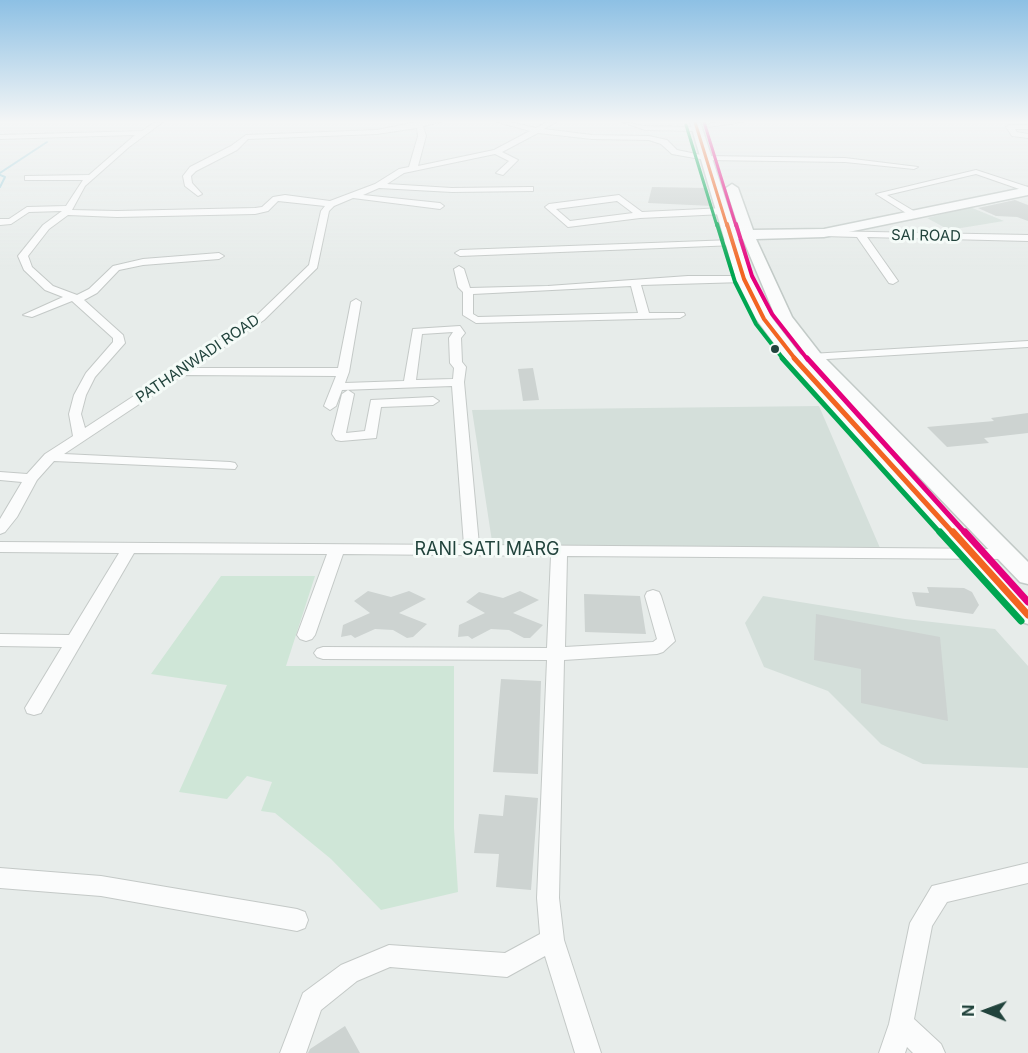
<!DOCTYPE html>
<style>
body{margin:0}
#map{position:relative;width:1028px;height:1053px;overflow:hidden;background:#e7ecea;font-family:Inter,sans-serif}
canvas{display:block}
.north{position:absolute;left:956px;top:981px;width:60px;height:60px;-webkit-text-stroke:4px #f5fbf8;paint-order:stroke;rotate:271deg;font-size:16px;font-weight:700;line-height:24px;text-align:center;color:#21433c}
.north::after{content:'';display:block;margin:auto;width:21px;height:27px;background:#21433c;clip-path:polygon(50% 0,100% 100%,50% 72%,0 100%)}
</style>
<div id="map">
<canvas width="1028" height="1053"></canvas>
<div class="north">N</div>
</div>
<script>
const g = document.querySelector('canvas').getContext('2d');
g.lineJoin = 'round';
function fill(path, color) { g.fillStyle = color; g.fill(path, 'evenodd'); }
const toPath = rows => new Path2D(rows.map(r => 'M' + r).join(''));
function strokePath(path, color, width, dash) { g.strokeStyle = color; g.lineWidth = width; g.lineCap = dash ? 'butt' : 'round'; g.setLineDash(dash || []); g.stroke(path); }
function label(font, color, halo, rows, align = 'center') {
  g.font = font + ' Inter,sans-serif'; g.lineWidth = 6; g.setLineDash([]); g.textBaseline = 'middle'; g.strokeStyle = halo; g.fillStyle = color; for (const [text, x, y, turn = 0] of rows) {
    g.save(); g.translate(x, y); g.rotate((+turn || 0) * Math.PI / 180); g.textAlign = isNaN(turn) ? turn : align; if (halo) g.strokeText(text, 0, 0); g.fillText(text, 0, 0); g.restore();
  }
}
fill(toPath([
 [970,207,1004,221,949,230,927,218],
 [819,406,880,548,493,548,472,410],
 [763,596,905,619,995,629,1028,666,1028,768,923,764,881,744,828,691,764,667,745,623]
]), '#d4dfda');
fill(toPath([
 [221,576,315,576,286,666,454,666,454,828,458,892,381,910,331,859,275,813,261,811,272,782,247,776,227,799,179,792,227,685,151,674]
]), '#cfe6d7');
strokePath(toPath([
 [0,173,47,142],
 [0,175,5,177,0,187]
]), '#a4d2dd', 2);
fill(toPath([
 [652,187,707,188,712,206,648,203],
 [1015,200,1028,205,1028,221,1017,217,996,216,978,208],
 [533,368,539,400,523,401,518,369],
 [1028,413,1028,433,984,438,989,443,947,447,927,427,994,421,991,418],
 [927,587,964,588,972,592,979,605,973,614,916,606,912,592,929,593],
 [368,591,391,597,409,591,426,599,399,613,427,624,413,637,407,638,393,630,375,629,355,638,351,635,341,637,343,625,370,613,354,601],
 [520,591,539,600,513,613,543,625,530,638,524,638,509,630,491,629,472,639,468,636,458,637,459,625,485,613,466,602,479,592,503,598],
 [584,594,640,596,646,634,585,632],
 [816,614,940,637,948,721,861,703,861,669,814,660],
 [501,679,541,681,538,774,493,772],
 [505,795,538,798,531,890,496,887,499,854,474,853,479,814,503,816],
 [345,1026,360,1053,308,1053,310,1049]
]), '#cdd3d1');
const street = toPath([
 [155,122,163,122,129,147,85,186,72,210,117,211,255,208,262,207,273,197,285,195,330,201,375,184,399,169,409,167,418,136,417,128,377,134,248,139,237,150,196,171,191,176,192,183,202,194,198,196,185,186,183,176,190,167,231,146,246,135,377,130,416,122,441,122,423,126,426,136,418,166,494,150,530,131,497,122,510,122,536,128,547,122,556,122,544,129,592,135,649,136,667,140,677,150,706,156,845,158,918,167,914,169,845,162,706,160,672,154,661,144,649,140,592,139,538,133,502,152,518,160,503,175,496,173,509,161,495,154,404,173,387,184,452,188,530,187,533,187,533,191,452,192,379,188,363,195,440,203,444,206,440,209,353,198,334,206,329,211,317,268,264,320,193,368,338,368,351,302,356,299,361,302,349,372,345,383,404,381,413,329,460,326,465,333,461,338,462,362,466,367,464,382,479,545,1007,549,1015,554,1007,559,567,556,565,647,653,642,657,639,645,596,647,592,653,590,659,592,661,596,675,641,663,652,657,654,564,660,559,898,564,940,601,1053,575,1053,545,956,507,977,390,967,357,981,321,1010,306,1053,280,1053,303,993,341,965,389,945,505,953,540,934,537,898,547,660,323,659,317,657,314,653,317,649,323,647,547,648,551,556,343,554,315,635,312,639,306,641,300,639,297,635,327,554,134,553,41,713,34,715,27,713,25,708,62,647,0,646,0,634,69,635,119,553,0,552,0,542,464,545,452,386,342,390,336,406,330,410,324,406,336,376,183,375,64,454,230,462,235,463,237,466,235,469,54,461,37,480,17,517,5,532,0,534,0,519,22,482,0,480,0,472,27,474,45,454,73,436,69,414,74,395,86,373,113,342,113,338,72,301,32,317,23,315,63,297,45,290,24,270,18,256,43,225,62,211,29,212,11,224,0,225,0,219,9,219,27,207,66,206,83,180,25,180,25,176,89,175,135,135,0,139,0,135,142,131,155,122],
 [278,201,325,206,321,211,309,265,256,316,85,428,81,414,86,395,95,377,125,343,123,335,84,300,97,293,119,270,143,265,219,259,224,256,219,253,143,259,113,266,89,289,77,295,53,286,32,267,28,256,49,229,68,215,117,217,255,214,268,211,278,201],
 [453,332,449,338,450,363,454,368,453,379,416,380,422,334,453,332],
 [622,122,645,126,697,127,701,129,697,131,645,130,622,122],
 [717,122,743,122,709,127,706,125,717,122],
 [1009,125,1028,125,1028,129,1015,129,1017,132,1028,134,1028,138,1012,136,1006,127,1009,125],
 [976,170,1028,187,1028,192,976,174,887,195,917,213,917,217,914,218,876,194,976,170],
 [619,195,642,212,724,208,728,211,724,214,640,218,568,227,545,207,549,204,619,195],
 [617,201,633,213,570,221,556,209,617,201],
 [821,231,1028,235,1028,241,867,237,898,281,893,284,889,283,857,237,824,236,819,233,821,231],
 [733,240,736,241,736,245,460,256,455,253,460,250,733,240],
 [459,266,464,269,470,288,548,286,688,276,744,276,749,279,744,282,641,285,649,313,684,313,685,315,680,318,476,323,463,315,463,292,458,287,454,269,459,266],
 [631,286,638,313,478,317,473,314,473,294,631,286],
 [1028,341,1028,347,794,361,788,358,794,355,1028,341],
 [348,390,354,394,346,433,365,431,371,400,433,397,439,401,433,405,381,407,376,438,341,441,336,440,332,434,342,394,348,390],
 [1028,863,1028,883,947,902,932,926,914,1019,941,1044,945,1053,913,1053,907,1047,905,1053,879,1053,889,1024,910,923,932,886,1028,863],
 [0,868,101,876,297,909,305,912,308,920,305,928,297,931,101,896,0,888,0,868]
]);
const secondary = toPath([
 [690,122,700,122,736,231,740,231,726,188,732,184,738,188,753,230,824,229,1028,187,1028,195,824,237,756,239,792,317,820,353,1028,562,1028,584,1020,582,808,361,776,318,743,239,738,239,752,279,772,318,800,354,1028,599,1028,624,1019,621,788,362,756,319,736,279,690,122]
]);
strokePath(street, '#c4c9c7', 2);
strokePath(secondary, '#c2cac7', 3);
fill(street, '#fbfcfc');
fill(secondary, '#fbfcfc');
strokePath(toPath([
 [695,122,727,226]
]), '#f26522', 3);
strokePath(toPath([
 [727,224,744,279,764,319,796,360]
]), '#f26522', 4);
strokePath(toPath([
 [794,358,954,534]
]), '#f26522', 5);
strokePath(toPath([
 [953,532,1028,615]
]), '#f26522', 7);
strokePath(toPath([
 [686,125,717,226]
]), '#00a651', 3);
strokePath(toPath([
 [717,224,735,282,756,324,784,360]
]), '#00a651', 4);
strokePath(toPath([
 [782,358,941,534]
]), '#00a651', 5);
strokePath(toPath([
 [940,532,1021,621]
]), '#00a651', 7);
strokePath(toPath([
 [704,122,736,226]
]), '#e5007d', 3);
strokePath(toPath([
 [736,224,752,276,772,314,808,360]
]), '#e5007d', 4);
strokePath(toPath([
 [807,358,966,534]
]), '#e5007d', 5);
strokePath(toPath([
 [965,532,1028,602]
]), '#e5007d', 7);
const sky = g.createLinearGradient(0, 0, 0, 270);
sky.addColorStop(0, '#8dc0e4');
sky.addColorStop(0.45, '#f4f6f6');
sky.addColorStop(1, '#f4f6f600');
g.fillStyle = sky;
g.fillRect(0, 0, 1028, 270);
for (const [x, y, r, color] of [
 [775,349,5,"#21433c"]
]) { const dot = new Path2D(); dot.arc(x, y, r, 0, 2 * Math.PI); g.fillStyle = color; g.fill(dot); strokePath(dot, '#f5fbf8', 2); }
label('15px', '#21433c', '#f5fbf8', [
 ["SAI ROAD",926,236,1],
 ["PATHANWADI ROAD",198,359,-34]
]);
label('18px', '#21433c', '#f5fbf8', [
 ["RANI SATI MARG",487,550]
]);
</script>
